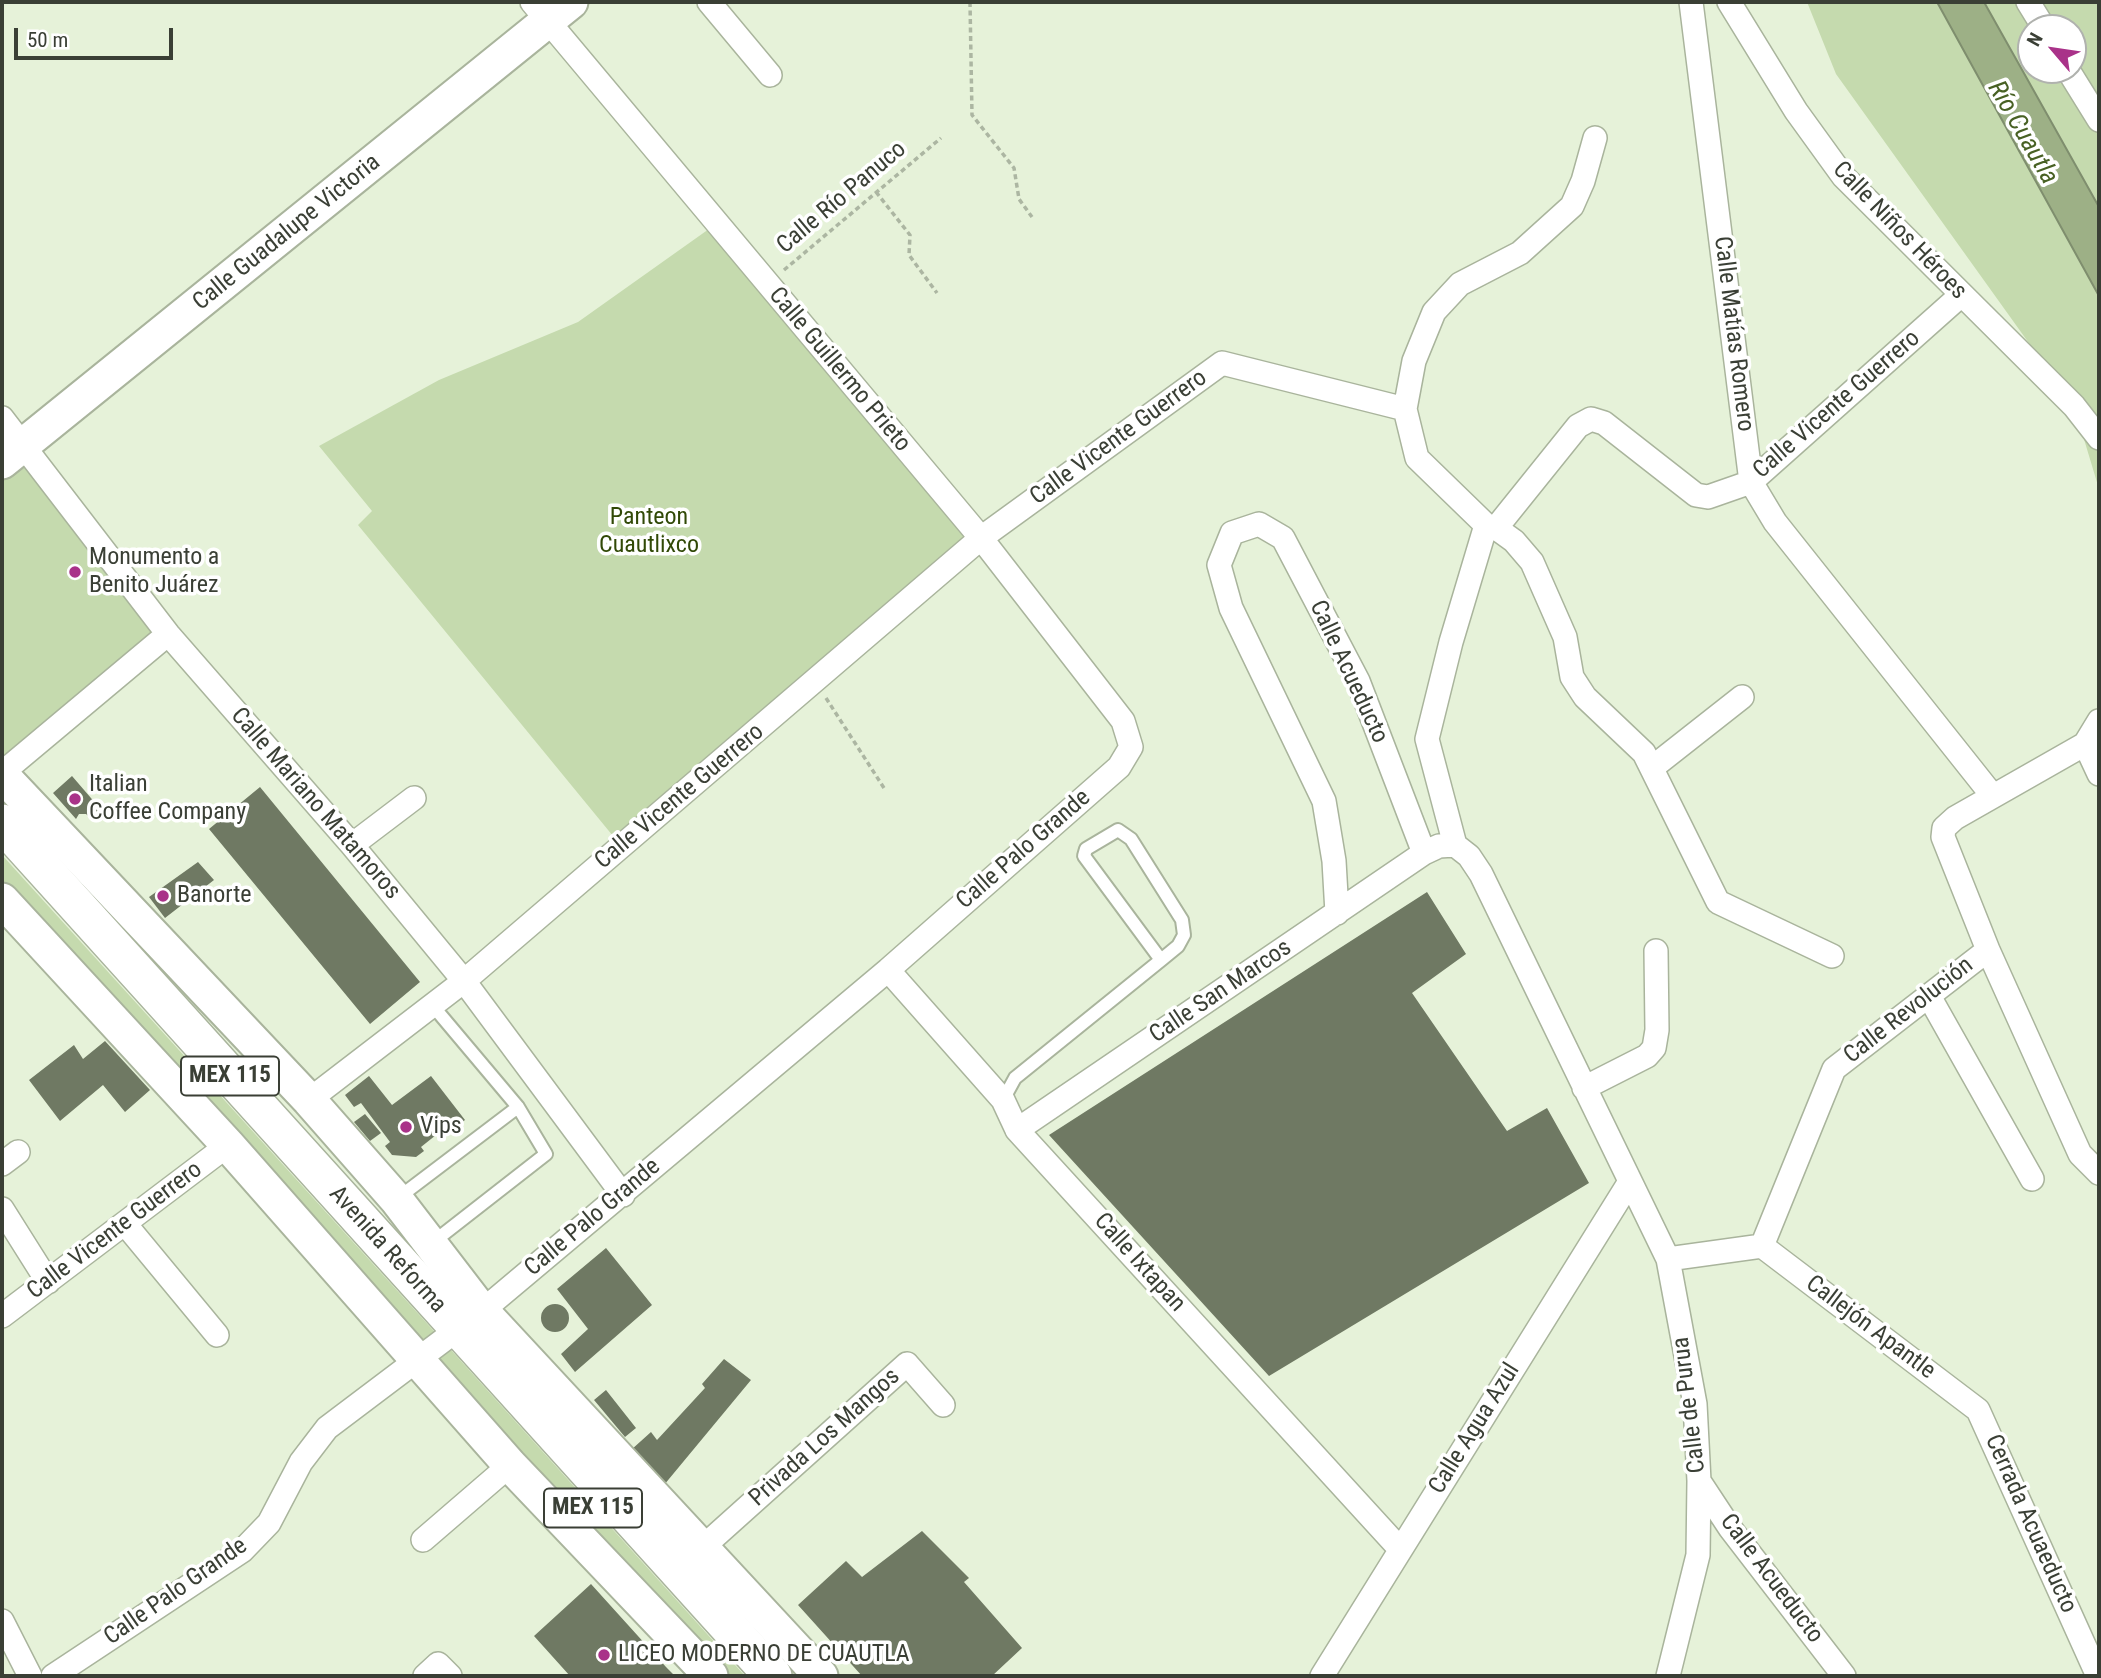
<!DOCTYPE html>
<meta charset="utf-8">
<style>
body{margin:0}
#map{position:relative;width:2101px;height:1678px;overflow:hidden;background:#e6f2d9;font-family:"Roboto Condensed",sans-serif}
canvas{display:block}
.frame{position:absolute;inset:0;border:4px solid #3a3f35;pointer-events:none}
.north{position:absolute;left:2017px;top:14px;width:70px;height:70px;box-sizing:border-box;background:#fff;border:2px solid #b0b2ae;border-radius:50%;rotate:299deg;font-size:19px;font-weight:700;line-height:28px;text-align:center;color:#3a3f35}
.north::after{content:'';display:block;margin:auto;width:24px;height:32px;background:#a93289;clip-path:polygon(50% 0,100% 100%,50% 72%,0 100%)}
.scale{position:absolute;left:14px;top:28px;width:159px;height:32px;box-sizing:border-box;border:4px solid #3a3f35;border-top:0;padding-left:9px;font-size:21px;line-height:24px;white-space:nowrap;color:#3a3f35;-webkit-text-stroke:5px #fff;paint-order:stroke}
</style>
<div id="map">
<canvas width="2101" height="1678"></canvas>
<div class="frame"></div>
<div class="north">N</div>
<div class="scale">50 m</div>
</div>
<script>
const g = document.querySelector('canvas').getContext('2d');
g.lineJoin = 'round';
function fill(path, color) { g.fillStyle = color; g.fill(path, 'evenodd'); }
const toPath = rows => new Path2D(rows.map(r => 'M' + r).join(''));
function strokePath(path, color, width, dash) { g.strokeStyle = color; g.lineWidth = width; g.lineCap = dash ? 'butt' : 'round'; g.setLineDash(dash || []); g.stroke(path); }
function label(font, color, halo, rows, align = 'center') {
  g.font = font + ' "Roboto Condensed",sans-serif'; g.lineWidth = 7; g.setLineDash([]); g.textBaseline = 'middle'; g.strokeStyle = halo; g.fillStyle = color; for (const [text, x, y, turn = 0] of rows) {
    g.save(); g.translate(x, y); g.rotate((+turn || 0) * Math.PI / 180); g.textAlign = isNaN(turn) ? turn : align; if (halo) g.strokeText(text, 0, 0); g.fillText(text, 0, 0); g.restore();
  }
}
fill(toPath([
 [1807,2,2099,2,2099,489,2074,406,1836,74],
 [2031,28,2073,28,2073,70,2031,70],
 [716,224,981,538,622,847,358,525,372,511,319,446,439,380,578,322],
 [22,447,168,634,2,773,2,462],
 [2,855,442,1340,745,1676,711,1676,2,900]
]), '#c5daae');
const water = toPath([
 [1937,2,1984,2,2099,207,2099,296,1937,2]
]);
fill(water, '#9db086');
strokePath(water, '#7f8e6e', 2);
fill(toPath([
 [72,776,103,812,94,821,86,814,79,814,76,819,53,793],
 [260,787,420,982,370,1024,209,829],
 [198,862,214,880,165,918,149,897],
 [1427,892,1466,954,1412,993,1507,1131,1547,1108,1589,1183,1269,1376,1049,1135],
 [105,1041,150,1090,125,1112,103,1085,60,1121,29,1080,74,1045,83,1059],
 [369,1076,392,1105,431,1076,465,1120,454,1128,451,1123,421,1147,424,1151,416,1157,392,1155,385,1146,390,1142,361,1103,354,1107,345,1095],
 [365,1114,381,1133,370,1141,354,1122],
 [606,1248,652,1305,575,1372,561,1354,588,1329,557,1289],
 '541 1318a14 14 0 1 1 28 0a14 14 0 1 1-28 0Z',
 [724,1359,751,1380,664,1485,631,1450,651,1432,657,1440,705,1388,702,1384],
 [606,1390,636,1428,625,1437,594,1400],
 [922,1531,969,1578,964,1582,1022,1648,992,1676,862,1676,798,1605,846,1561,862,1577],
 [591,1584,666,1667,675,1676,570,1676,534,1636]
]), '#6f7963');
const lane = toPath([
 [1003,1100,1015,1078,1161,960,1178,946,1184,935,1182,920,1131,839,1118,830,1086,849,1084,856,1161,960],
 [398,1198,518,1107],
 [432,1243,546,1154,518,1107,433,1006]
]);
const street = toPath([
 [709,2,770,75],
 [1691,2,1751,482,1775,522,1992,795],
 [1729,2,1796,111,1843,176,2074,406,2099,438],
 [2028,2,2044,28],
 [2068,70,2099,120],
 [1595,138,1583,181,1572,206,1520,253,1460,284,1434,312,1414,361,1405,409,1417,458,1486,525,1496,528,1514,541,1532,562,1565,637,1572,677,1585,697,1644,753,1718,902,1832,956],
 [2,418,168,634,352,845,464,981,623,1195],
 [1496,528,1578,426,1591,419,1604,423,1696,495,1708,497,1751,482,1960,296],
 [2099,721,2085,744,1955,818,1944,828,1943,837,1988,950,2080,1154,2099,1173],
 [2085,744,2099,774],
 [1653,767,1742,697],
 [2,773,168,634],
 [352,845,414,798],
 [1455,845,1427,739,1451,642,1486,525],
 [1337,913,1334,861,1324,801,1231,608,1219,565,1232,533,1259,524,1283,538,1358,681,1424,853],
 [888,970,1003,1100,1017,1130,1400,1549],
 [1930,998,2032,1179],
 [1584,1088,1647,1056,1654,1048,1657,1030,1656,951],
 [309,1100,464,981,981,538,1222,363,1405,409],
 [1017,1130,1424,853,1439,846,1455,845,1469,856,1481,874,1668,1259,1695,1404,1699,1481,1698,1555,1668,1676],
 [2,1164,18,1152],
 [2,1209,48,1282],
 [126,1225,217,1335],
 [1762,1246,1978,1410,2098,1676],
 [1762,1246,1834,1069,1988,950],
 [1668,1259,1762,1246],
 [2,1316,228,1145],
 [1699,1481,1730,1528,1844,1676],
 [423,1540,510,1465],
 [703,1547,907,1364,943,1405],
 [2,1621,30,1676],
 [53,1676,242,1551,269,1523,301,1462,327,1428,482,1311,888,970,1119,767,1131,747,1123,721,981,538,532,2],
 [425,1676,438,1664,450,1676],
 [1322,1676,1629,1183]
]);
const secondary = toPath([
 [2,462,571,2],
 [2,775,309,1100,396,1199,482,1311,821,1676],
 [2,900,228,1145,510,1465,711,1676]
]);
const primary = toPath([
 [2,823,773,1676]
]);
strokePath(lane, '#a9b49c', 16);
strokePath(street, '#a9b49c', 26);
strokePath(secondary, '#a9b49c', 37);
strokePath(primary, '#a9b49c', 40);
strokePath(toPath([
 [970,2,972,115,1014,168,1019,199,1032,217],
 [876,192,910,235,909,255,937,293],
 [784,270,941,138],
 [826,698,884,788]
]), '#acb6a2', 3.5, [5, 3.5]);
strokePath(lane, '#fff', 12);
strokePath(street, '#fff', 23);
strokePath(secondary, '#fff', 33);
strokePath(primary, '#fff', 37);
for (const [x, y, r, color] of [
 [75,572,7,"#a93289"],
 [75,799,7,"#a93289"],
 [163,896,7,"#a93289"],
 [406,1127,7,"#a93289"],
 [604,1655,7,"#a93289"]
]) { const dot = new Path2D(); dot.arc(x, y, r, 0, 2 * Math.PI); g.fillStyle = color; g.fill(dot); strokePath(dot, '#fff', 2.5); }
for (const [x, y, w] of [
 [230,1076,98],
 [593,1508,98]
]) { const box = new Path2D(); box.roundRect(x - w / 2, y - 19.5, w, 39, 5); g.fillStyle = '#fff'; g.fill(box); strokePath(box, '#3a3f35', 2); }
label('bold 23px', '#3a3f35', null, [
 ["MEX 115",230,1076],
 ["MEX 115",593,1508]
]);
label('24px', '#3a3f35', '#fff', [
 ["Calle Río Panuco",842,198,-40],
 ["Calle Niños Héroes",1899,231,46],
 ["Calle Guadalupe Victoria",287,233,-39],
 ["Calle Matías Romero",1733,334,83],
 ["Calle Guillermo Prieto",839,370,50],
 ["Calle Vicente Guerrero",1837,405,-41],
 ["Calle Vicente Guerrero",1119,438,-36],
 ["Calle Acueducto",1348,672,65],
 ["Calle Vicente Guerrero",680,797,-40],
 ["Calle Mariano Matamoros",315,804,49],
 ["Calle Palo Grande",1024,850,-41],
 ["Calle San Marcos",1221,992,-34],
 ["Calle Revolución",1909,1011,-38],
 ["Calle Palo Grande",593,1218,-40],
 ["Calle Vicente Guerrero",115,1231,-37],
 ["Avenida Reforma",387,1250,48],
 ["Calle Ixtapan",1139,1263,48],
 ["Callejón Apantle",1870,1328,37],
 ["Calle de Purua",1690,1405,-97],
 ["Calle Agua Azul",1475,1429,-58],
 ["Privada Los Mangos",825,1438,-42],
 ["Cerrada Acuaeducto",2030,1524,66],
 ["Calle Acueducto",1771,1579,53],
 ["Calle Palo Grande",176,1592,-35]
]);
label('24px', '#314907', '#fff', [
 ["Panteon",649,518],
 ["Cuautlixco",649,546]
]);
label('24px', '#3a3f35', '#fff', [
 ["Monumento a",89,558],
 ["Benito Juárez",89,586],
 ["Italian",89,785],
 ["Coffee Company",89,813],
 ["Banorte",177,896],
 ["Vips",420,1127],
 ["LICEO MODERNO DE CUAUTLA",618,1655]
], 'left');
label('italic 26px', '#486124', '#fff', [
 ["Río Cuautla",2022,133,60]
]);
</script>
